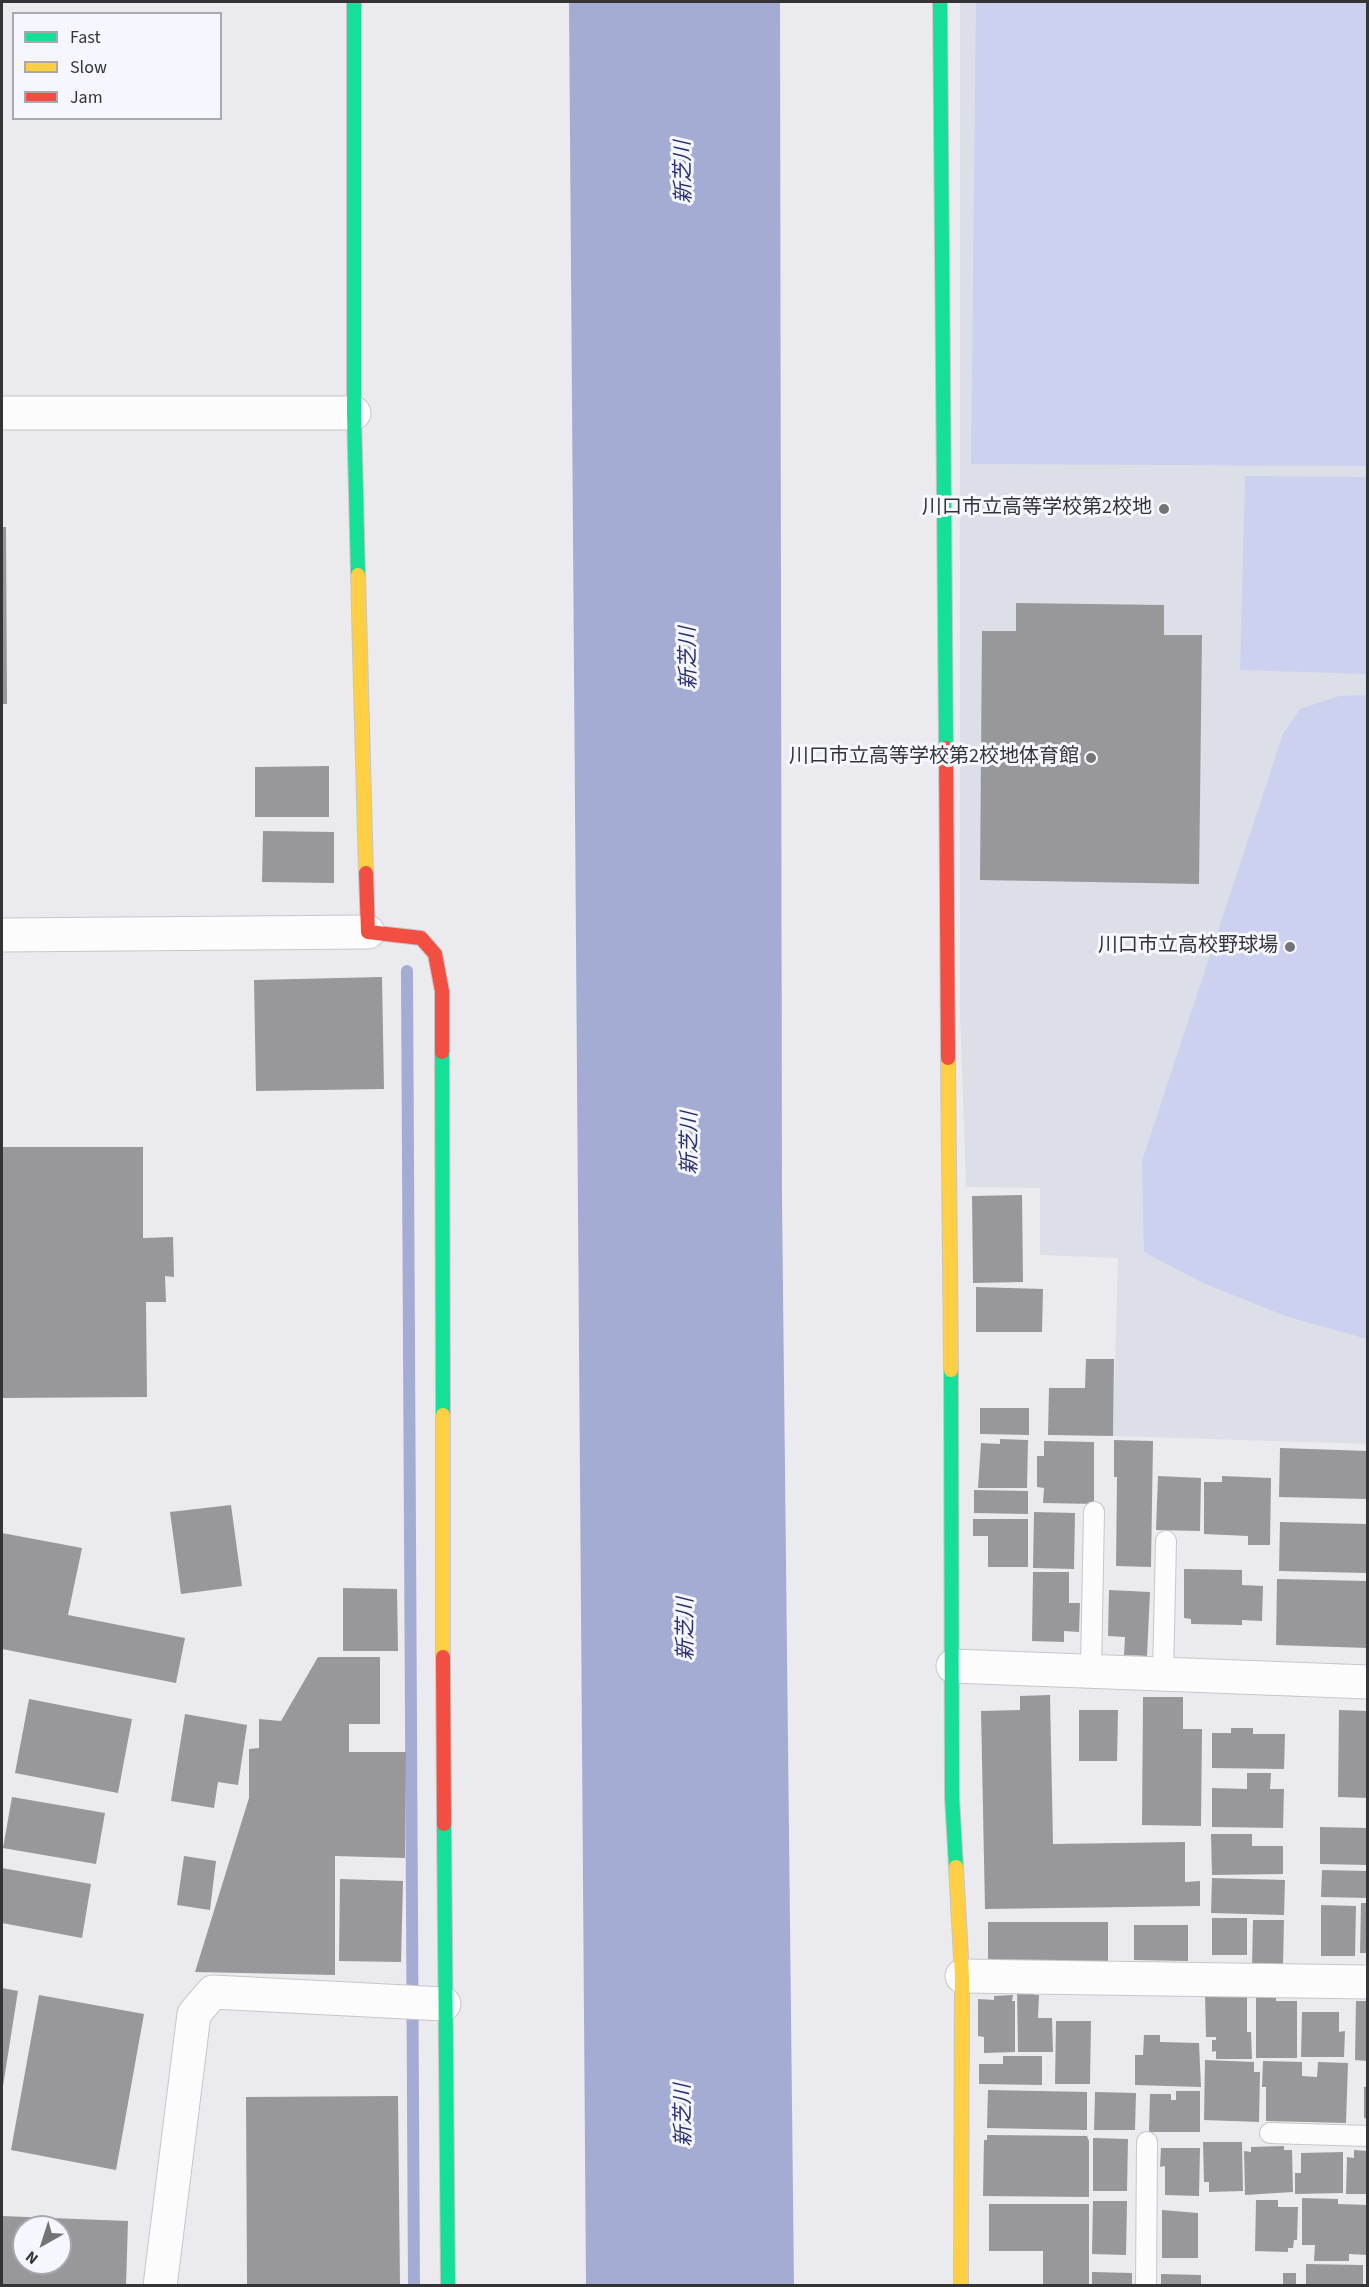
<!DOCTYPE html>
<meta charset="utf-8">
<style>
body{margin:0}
#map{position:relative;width:1369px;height:2287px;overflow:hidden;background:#ebebef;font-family:"Source Sans 3",sans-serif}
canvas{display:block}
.frame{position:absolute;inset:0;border:3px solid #343437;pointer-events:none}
.legend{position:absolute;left:12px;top:12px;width:210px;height:108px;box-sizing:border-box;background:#f6f7fe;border:2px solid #a8a9ae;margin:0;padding:8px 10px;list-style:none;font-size:18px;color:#343437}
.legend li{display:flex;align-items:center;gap:12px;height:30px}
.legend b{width:30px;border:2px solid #a8a9ae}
.north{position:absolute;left:12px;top:2215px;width:60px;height:60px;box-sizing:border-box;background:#f6f7fe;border:2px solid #a8a9ae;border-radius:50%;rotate:219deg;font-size:16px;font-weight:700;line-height:24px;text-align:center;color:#343437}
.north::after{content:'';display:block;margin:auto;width:21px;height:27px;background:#747477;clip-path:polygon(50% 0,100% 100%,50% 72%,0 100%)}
</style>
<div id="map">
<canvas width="1369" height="2287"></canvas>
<div class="frame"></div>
<ul class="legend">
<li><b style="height:8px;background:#16e098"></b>Fast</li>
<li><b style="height:8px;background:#ffcf43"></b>Slow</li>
<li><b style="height:8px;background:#f24e42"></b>Jam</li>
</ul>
<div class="north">N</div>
</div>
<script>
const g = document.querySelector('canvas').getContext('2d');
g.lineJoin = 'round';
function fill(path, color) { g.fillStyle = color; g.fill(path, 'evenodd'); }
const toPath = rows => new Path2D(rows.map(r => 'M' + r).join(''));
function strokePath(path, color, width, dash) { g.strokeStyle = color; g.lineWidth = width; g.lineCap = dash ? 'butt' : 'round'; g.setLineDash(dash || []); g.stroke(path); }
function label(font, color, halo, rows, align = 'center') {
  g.font = font + ' "Source Sans 3","Noto Sans JP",sans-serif'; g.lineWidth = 6; g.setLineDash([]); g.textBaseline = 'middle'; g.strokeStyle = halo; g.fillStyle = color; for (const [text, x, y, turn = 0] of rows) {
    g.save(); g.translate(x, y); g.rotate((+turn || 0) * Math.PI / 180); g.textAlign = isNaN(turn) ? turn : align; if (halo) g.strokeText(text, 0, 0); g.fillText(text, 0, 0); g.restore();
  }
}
fill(toPath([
 [960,2,1367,2,1367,1444,1113,1436,1118,1258,1040,1255,1040,1188,966,1187,960,1017]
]), '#dddfe8');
fill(toPath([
 [976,2,1367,2,1367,466,971,464],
 [1245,476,1367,477,1367,674,1240,670],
 [1367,695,1368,695,1367,1339,1288,1317,1203,1283,1144,1252,1142,1161,1283,734,1300,709,1339,696]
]), '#cbd1ef');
fill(toPath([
 [569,2,780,2,782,1199,794,2285,586,2285]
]), '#a5acd4');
strokePath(toPath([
 [407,971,414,2286]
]), '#a5acd4', 12);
fill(toPath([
 [2,527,6,527,7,704,2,704],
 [1016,603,1164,605,1164,635,1202,635,1199,884,980,880,982,631,1016,631],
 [329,766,329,817,255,817,255,767],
 [263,831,334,832,334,883,262,882],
 [382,977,384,1089,256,1091,254,980],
 [2,1147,143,1147,143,1238,173,1237,174,1277,165,1276,166,1302,146,1302,147,1397,2,1398],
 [1022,1195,1023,1282,973,1283,972,1196],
 [976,1287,1043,1289,1042,1332,976,1332],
 [1086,1359,1114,1359,1113,1436,1048,1435,1049,1388,1085,1388],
 [980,1408,1029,1408,1029,1435,980,1434],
 [1000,1439,1028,1440,1027,1488,978,1488,981,1443,1000,1444],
 [1114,1440,1153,1441,1151,1567,1116,1566,1117,1477,1114,1477],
 [1044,1441,1094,1442,1094,1504,1043,1503,1044,1488,1037,1487,1037,1456,1044,1456],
 [1280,1448,1368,1451,1368,1499,1279,1497],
 [1158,1476,1201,1478,1200,1531,1156,1530],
 [1222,1476,1271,1478,1270,1545,1248,1545,1248,1536,1204,1534,1204,1482,1222,1482],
 [974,1490,1028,1491,1028,1514,974,1513],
 [231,1505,242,1586,181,1594,170,1512],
 [1034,1512,1075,1513,1074,1569,1033,1568],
 [973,1519,1028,1519,1028,1567,988,1567,988,1536,973,1536],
 [1280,1522,1368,1524,1368,1573,1279,1571],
 [2,1533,82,1548,68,1615,185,1638,176,1683,2,1649],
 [1184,1569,1242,1570,1242,1585,1263,1586,1262,1621,1242,1620,1242,1625,1191,1624,1191,1619,1184,1618],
 [1033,1572,1069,1572,1069,1603,1080,1603,1079,1632,1064,1631,1064,1642,1032,1641],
 [1277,1579,1368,1581,1368,1648,1276,1645],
 [343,1588,397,1589,398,1651,343,1651],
 [1109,1590,1150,1592,1147,1656,1124,1655,1125,1637,1108,1636],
 [318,1657,380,1657,380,1724,349,1724,349,1752,406,1752,405,1858,335,1856,335,1975,195,1972,249,1798,249,1749,259,1748,259,1719,281,1721],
 [1050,1695,1053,1844,1185,1842,1185,1882,1200,1881,1200,1906,985,1909,981,1711,1020,1710,1020,1696],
 [1143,1697,1183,1697,1183,1729,1202,1729,1201,1826,1142,1825],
 [29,1699,132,1719,118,1793,15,1773],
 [1079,1710,1118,1710,1117,1761,1079,1761],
 [1339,1710,1368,1711,1368,1798,1338,1797],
 [185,1714,247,1725,238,1785,218,1782,214,1808,171,1801],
 [1231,1728,1253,1728,1253,1734,1285,1734,1284,1769,1212,1768,1212,1733,1231,1733],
 [1247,1773,1271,1773,1270,1789,1284,1789,1283,1828,1212,1827,1212,1788,1247,1789],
 [12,1797,105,1813,96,1864,3,1848],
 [1320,1827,1368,1828,1368,1865,1320,1864],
 [1211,1834,1252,1834,1252,1846,1283,1846,1283,1874,1212,1875],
 [184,1856,216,1861,210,1910,177,1905],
 [2,1868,91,1884,82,1938,2,1923],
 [1322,1870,1368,1871,1368,1898,1321,1897],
 [1212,1878,1285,1880,1284,1915,1211,1913],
 [340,1879,403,1881,401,1962,339,1961],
 [1361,1903,1368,1903,1368,1953,1360,1953],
 [1321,1905,1356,1906,1355,1956,1321,1956],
 [1212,1918,1247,1918,1247,1955,1212,1955],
 [1253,1920,1284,1920,1283,1966,1252,1966],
 [988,1922,1108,1922,1108,1962,988,1962],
 [1134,1925,1188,1925,1188,1961,1134,1960],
 [2,1988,18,1991,3,2086,2,2086],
 [1017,1989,1034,1990,1034,1995,1039,1995,1038,2018,1052,2018,1053,2052,1018,2052],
 [1205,1992,1247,1996,1247,2032,1251,2032,1252,2059,1216,2059,1216,2051,1212,2052,1212,2040,1216,2040,1216,2037,1206,2037],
 [39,1995,144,2014,116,2170,11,2150],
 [1013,1995,1012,2001,1015,2001,1015,2052,984,2053,984,2037,978,2036,978,1999,994,2000,994,1996],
 [1256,1996,1276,1996,1276,2001,1297,2001,1297,2058,1256,2058],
 [1356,2001,1368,2001,1368,2061,1355,2060],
 [1302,2012,1339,2012,1339,2032,1345,2031,1344,2057,1301,2057],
 [1056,2021,1091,2021,1090,2084,1055,2084],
 [1144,2035,1160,2035,1160,2042,1199,2043,1201,2087,1135,2085,1135,2055,1143,2055],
 [1003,2056,1042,2056,1042,2085,979,2084,979,2064,1003,2064],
 [1205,2060,1254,2062,1254,2072,1260,2072,1259,2122,1204,2120],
 [1263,2061,1302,2062,1302,2076,1317,2077,1318,2062,1348,2063,1346,2123,1266,2121,1266,2087,1262,2087],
 [1364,2087,1368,2087,1368,2119,1364,2118],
 [988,2090,1087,2092,1087,2130,987,2128],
 [1176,2091,1200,2091,1200,2132,1149,2132,1150,2094,1171,2094,1171,2100,1176,2100],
 [1095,2092,1136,2093,1135,2130,1094,2130],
 [398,2096,400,2286,247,2286,246,2097],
 [987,2135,1087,2136,1089,2141,1089,2197,983,2196,984,2140,987,2140],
 [1093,2138,1128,2139,1127,2191,1093,2191],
 [1203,2142,1242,2142,1243,2191,1209,2192,1209,2182,1204,2182],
 [1284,2146,1284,2150,1292,2150,1293,2192,1245,2195,1244,2151,1251,2152,1251,2147],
 [1161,2148,1200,2148,1199,2196,1165,2195,1165,2166,1160,2167],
 [1354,2150,1368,2151,1368,2194,1346,2194,1347,2157,1354,2158],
 [1343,2152,1343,2193,1295,2194,1295,2173,1301,2173,1301,2153],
 [1302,2198,1338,2199,1338,2204,1368,2205,1368,2255,1349,2254,1349,2261,1314,2261,1315,2245,1302,2245],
 [1256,2200,1278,2200,1278,2207,1298,2207,1297,2240,1294,2240,1293,2248,1288,2248,1288,2252,1255,2251],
 [1093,2201,1127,2201,1126,2255,1092,2254],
 [989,2204,1089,2204,1089,2286,1043,2286,1043,2251,989,2251],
 [1162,2210,1198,2213,1198,2258,1162,2258],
 [2,2216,128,2221,126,2286,2,2286],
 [24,2227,60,2227,60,2263,24,2263],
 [1306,2264,1363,2265,1363,2286,1306,2286],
 [1092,2272,1132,2273,1132,2286,1092,2286],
 [1283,2273,1296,2273,1296,2286,1283,2286],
 [1161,2274,1201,2275,1201,2286,1161,2286]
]), '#98989b');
const lane = toPath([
 [1091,1671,1094,1512],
 [1163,1674,1166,1541],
 [1270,2133,1368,2136],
 [1146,2286,1147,2142]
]);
const street = toPath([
 [2,413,354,413],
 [2,935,368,932],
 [953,1666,1368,1682],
 [962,1976,1368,1982],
 [160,2286,194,2014,213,1992,444,2004]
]);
const fast = toPath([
 [354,2,354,413,358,575],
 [940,2,946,748],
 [442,1052,443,1415],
 [951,1370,952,1797,956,1867],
 [444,1824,448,2286]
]);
const slow = toPath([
 [358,575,366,873],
 [948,1058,951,1370],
 [443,1415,443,1657],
 [956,1867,962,1976,961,2286]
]);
const jam = toPath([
 [946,748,948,1058],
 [366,873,368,932,421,938,435,954,442,991,442,1052],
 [443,1657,444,1824]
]);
strokePath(lane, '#c7c7ca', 22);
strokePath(street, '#c7c7ca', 35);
strokePath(fast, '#c7c7ca', 16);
strokePath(slow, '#c7c7ca', 16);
strokePath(jam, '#c7c7ca', 16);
strokePath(lane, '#fcfcfd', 20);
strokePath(street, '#fcfcfd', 33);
strokePath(fast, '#16e098', 14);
strokePath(slow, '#ffcf43', 14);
strokePath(jam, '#f24e42', 14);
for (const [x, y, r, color] of [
 [1164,509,6,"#747477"],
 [1091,758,6,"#747477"],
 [1290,947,6,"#747477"]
]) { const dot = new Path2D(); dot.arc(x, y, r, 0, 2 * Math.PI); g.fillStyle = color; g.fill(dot); strokePath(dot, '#f6f7fe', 2); }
label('20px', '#343437', '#f6f7fe', [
 ["川口市立高等学校第2校地",1152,509],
 ["川口市立高等学校第2校地体育館",1079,758],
 ["川口市立高校野球場",1278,947]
], 'right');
label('italic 21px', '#2a2f71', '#f6f7fe', [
 ["新芝川",685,172,-91],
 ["新芝川",690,658,-91],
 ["新芝川",691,1143,-90],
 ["新芝川",687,1629,-90],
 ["新芝川",685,2115,-91]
]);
</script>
